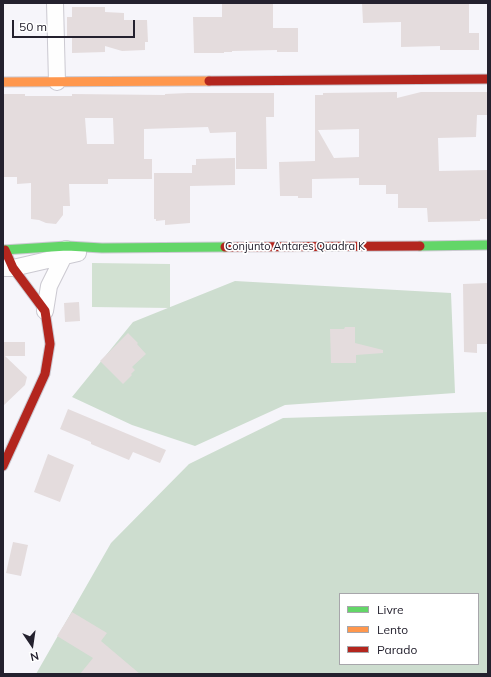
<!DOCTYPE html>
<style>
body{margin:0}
#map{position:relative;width:491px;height:677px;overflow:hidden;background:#f6f5fa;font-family:Mulish,sans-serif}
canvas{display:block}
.frame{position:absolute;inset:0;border:4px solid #24212e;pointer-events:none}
.legend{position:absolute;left:339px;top:593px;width:140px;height:72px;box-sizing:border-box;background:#fff;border:1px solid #a7a6ab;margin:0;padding:5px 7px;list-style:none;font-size:12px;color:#24212e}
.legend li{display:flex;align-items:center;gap:8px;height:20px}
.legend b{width:20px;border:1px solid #a7a6ab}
.north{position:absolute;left:12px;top:625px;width:40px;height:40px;-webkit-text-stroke:3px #fff;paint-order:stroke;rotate:167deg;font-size:11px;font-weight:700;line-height:16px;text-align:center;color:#24212e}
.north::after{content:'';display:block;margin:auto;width:14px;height:18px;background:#24212e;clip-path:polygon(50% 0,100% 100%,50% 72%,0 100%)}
.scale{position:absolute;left:12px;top:20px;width:123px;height:18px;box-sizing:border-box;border:2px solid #24212e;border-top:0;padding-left:5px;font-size:12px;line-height:14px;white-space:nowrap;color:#24212e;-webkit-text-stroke:3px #fff;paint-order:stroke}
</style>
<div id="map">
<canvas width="491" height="677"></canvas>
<div class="frame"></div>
<ul class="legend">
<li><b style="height:5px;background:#63d668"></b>Livre</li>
<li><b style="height:5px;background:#ff974d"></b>Lento</li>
<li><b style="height:5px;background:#b3261e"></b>Parado</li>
</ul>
<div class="north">N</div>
<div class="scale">50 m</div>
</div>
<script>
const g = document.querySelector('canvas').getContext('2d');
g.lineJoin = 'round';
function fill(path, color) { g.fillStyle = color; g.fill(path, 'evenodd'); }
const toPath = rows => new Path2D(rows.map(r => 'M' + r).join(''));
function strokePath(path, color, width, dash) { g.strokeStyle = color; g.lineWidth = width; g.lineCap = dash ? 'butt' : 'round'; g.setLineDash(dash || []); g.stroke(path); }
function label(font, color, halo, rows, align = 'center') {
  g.font = font + ' Mulish,sans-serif'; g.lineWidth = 3.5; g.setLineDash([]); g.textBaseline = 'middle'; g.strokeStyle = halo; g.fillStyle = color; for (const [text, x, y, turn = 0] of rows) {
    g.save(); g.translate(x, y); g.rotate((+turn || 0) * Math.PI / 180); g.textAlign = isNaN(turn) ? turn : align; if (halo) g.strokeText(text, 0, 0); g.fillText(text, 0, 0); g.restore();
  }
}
fill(toPath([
 [92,263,170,264,170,308,92,307]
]), '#d2e1d2');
fill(toPath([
 [235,281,451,293,455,393,285,405,195,446,132,425,72,397,133,322],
 [488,412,488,674,36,674,111,543,189,464,283,418],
 [340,594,478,594,478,664,340,664]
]), '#cdddcf');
fill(toPath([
 [222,3,273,3,273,28,298,28,298,52,277,52,277,50,232,51,232,52,224,52,224,53,194,53,193,17,222,17],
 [362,3,469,3,469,33,479,33,479,50,440,50,440,46,401,47,401,22,363,23],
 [72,7,105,7,105,12,124,13,124,20,147,20,148,42,145,42,145,50,122,51,105,46,105,52,72,53,72,37,67,37,67,17,72,17],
 [397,92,397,98,421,92,488,92,488,115,477,115,476,137,438,138,439,171,488,170,488,219,480,219,480,221,428,222,427,208,398,208,398,194,386,194,386,185,359,185,359,178,312,179,312,198,298,198,298,196,280,196,279,162,315,161,315,95,323,95,323,93],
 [359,129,359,157,334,158,318,130],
 [188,93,274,93,274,117,266,117,267,169,236,169,236,132,210,133,208,127,144,129,144,159,152,159,152,179,108,179,108,184,69,184,70,206,63,206,63,215,56,224,46,223,39,220,31,219,31,183,17,184,17,177,3,177,3,94,25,94,25,96,72,96,72,94,165,95,165,94],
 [85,118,113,118,114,144,87,144],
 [235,158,235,185,190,186,190,223,165,225,165,220,156,221,156,219,154,219,154,173,192,173,192,165,196,165,196,159],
 [488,283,488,344,477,344,477,353,464,352,463,284],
 [79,302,80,321,65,322,64,303],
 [345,327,355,327,355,343,383,350,383,353,356,355,356,363,331,363,330,329,344,329],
 [128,333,138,343,137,344,146,354,132,367,135,370,131,374,132,375,123,384,100,361],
 [3,342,25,342,25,356,5,356,27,377,25,385,3,406],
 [68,409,166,450,160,463,133,452,129,460,91,444,91,442,60,429],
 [48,454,74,465,60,502,34,492],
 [13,542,28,545,21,576,6,573],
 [72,612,107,633,101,641,140,674,80,674,93,658,57,636]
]), '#e4dcdd');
const street = toPath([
 [55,3,57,82],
 [5,268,13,268,78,253],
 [45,311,49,286,64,256,66,249]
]);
const fast = toPath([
 [420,246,488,245],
 [3,250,67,246,102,248,225,247]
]);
const slow = toPath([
 [3,82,209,81]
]);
const jam = toPath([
 [209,81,488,79],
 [225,247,420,246],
 [3,466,45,374,50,344,45,311,13,268,5,250]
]);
strokePath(street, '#cbc9d1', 18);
strokePath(fast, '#cbc9d1', 11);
strokePath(slow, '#cbc9d1', 11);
strokePath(jam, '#cbc9d1', 11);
strokePath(street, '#fefefe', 16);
strokePath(fast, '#63d668', 9);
strokePath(slow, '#ff974d', 9);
strokePath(jam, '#b3261e', 9);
label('11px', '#24212e', '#fff', [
 ["Conjunto Antares Quadra K",295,247]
]);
</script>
